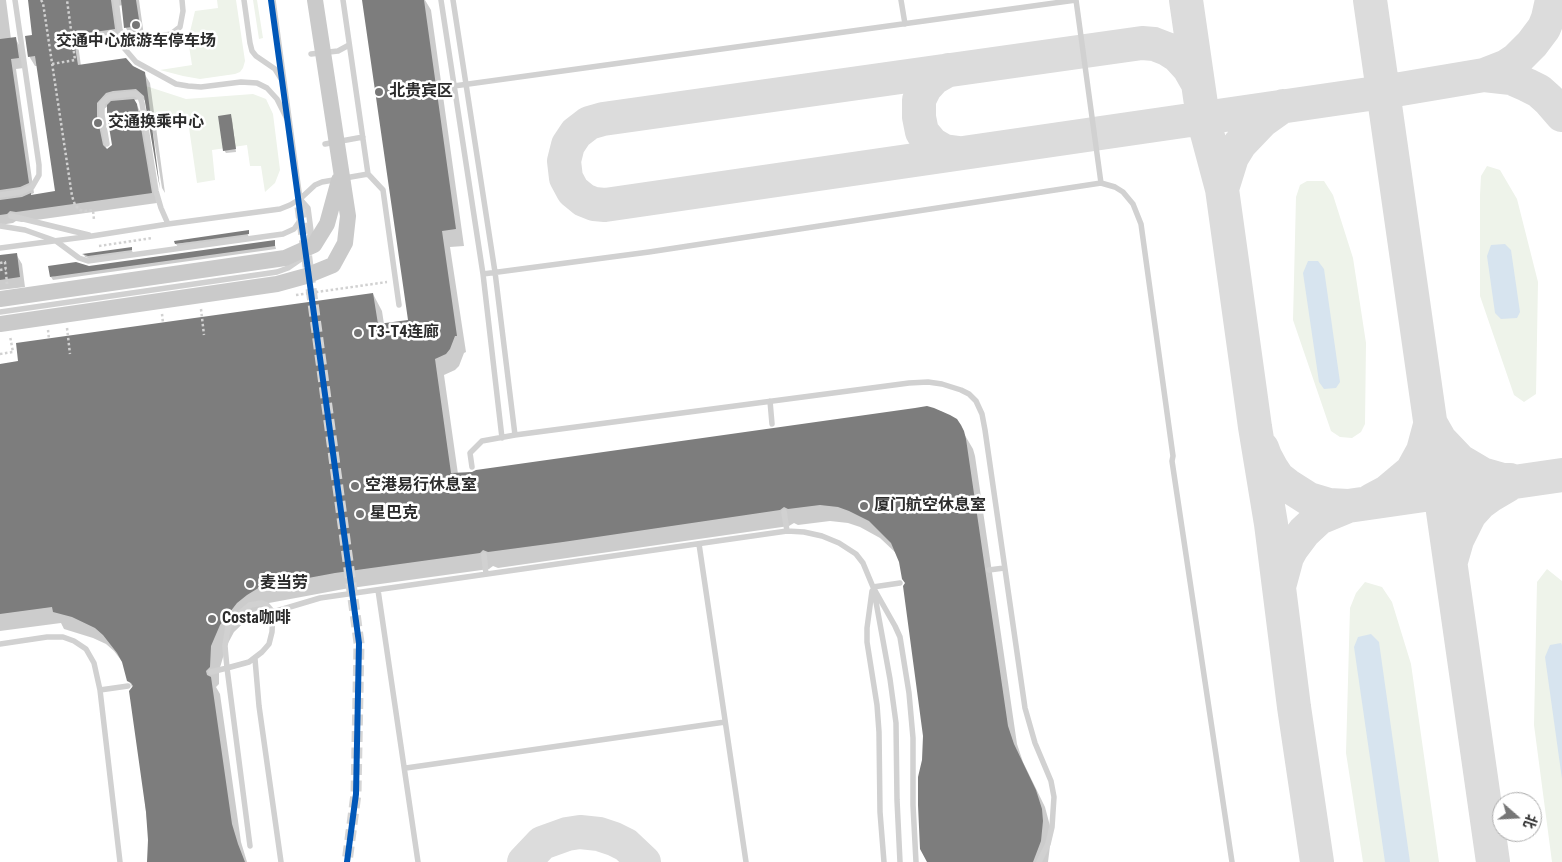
<!DOCTYPE html>
<meta charset="utf-8">
<style>
body{margin:0}
#map{position:relative;width:1562px;height:862px;overflow:hidden;background:#fff;font-family:"Roboto Condensed","Noto Sans SC",sans-serif}
canvas{display:block}
.north{position:absolute;left:1492px;top:792px;width:50px;height:50px;box-sizing:border-box;background:#fff;border:1px solid #ababab;border-radius:50%;rotate:109deg;font-size:14px;font-weight:700;line-height:20px;text-align:center;color:#2c2c2c}
.north::after{content:'';display:block;margin:auto;width:18px;height:22px;background:#767676;clip-path:polygon(50% 0,100% 100%,50% 72%,0 100%)}
</style>
<div id="map">
<canvas width="1562" height="862"></canvas>
<div class="north">北</div>
</div>
<script>
const g = document.querySelector('canvas').getContext('2d');
g.lineJoin = 'round';
function fill(path, color) { g.fillStyle = color; g.fill(path, 'evenodd'); }
const toPath = rows => new Path2D(rows.map(r => 'M' + r).join(''));
function strokePath(path, color, width, dash) { g.strokeStyle = color; g.lineWidth = width; g.lineCap = dash ? 'butt' : 'round'; g.setLineDash(dash || []); g.stroke(path); }
function label(font, color, halo, rows, align = 'center') {
  g.font = font + ' "Roboto Condensed","Noto Sans SC",sans-serif'; g.lineWidth = 5; g.setLineDash([]); g.textBaseline = 'middle'; g.strokeStyle = halo; g.fillStyle = color; for (const [text, x, y, turn = 0] of rows) {
    g.save(); g.translate(x, y); g.rotate((+turn || 0) * Math.PI / 180); g.textAlign = isNaN(turn) ? turn : align; if (halo) g.strokeText(text, 0, 0); g.fillText(text, 0, 0); g.restore();
  }
}
fill(toPath([
 [217,0,236,0,245,61,243,68,240,72,235,74,200,79,183,76,160,70,192,65,188,40,195,11,218,8],
 [253,0,257,0,263,38,259,39],
 [143,85,186,99,253,94,266,99,273,114,280,170,275,183,265,192,261,166,250,166,247,145,212,150,215,180,197,183,187,114,148,118],
 [1487,166,1500,170,1517,199,1538,282,1536,394,1524,402,1514,395,1480,296,1480,195,1481,176],
 [1307,181,1324,181,1333,195,1353,258,1366,343,1365,424,1361,432,1352,438,1340,437,1331,431,1293,320,1296,197,1300,185],
 [1547,569,1562,581,1562,862,1552,862,1534,725,1537,582],
 [1365,582,1382,587,1392,602,1411,664,1439,862,1363,862,1346,753,1350,608,1356,593]
]), '#eef3ea');
fill(toPath([
 [1505,244,1511,250,1520,312,1517,318,1501,319,1495,313,1487,256,1491,245],
 [1308,261,1318,261,1324,269,1340,382,1336,388,1324,389,1319,382,1303,273],
 [1371,634,1379,642,1410,862,1385,862,1354,647,1358,637],
 [1561,643,1562,645,1562,779,1545,657,1550,645]
]), '#d7e4ef');
fill(toPath([
 [0,0,6,0,11,39,15,38,21,48,24,68,16,69,34,193,26,197,57,192,38,66,35,66,29,56,34,36,29,0,139,0,144,36,131,38,126,28,123,5,118,6,120,39,78,44,81,66,133,67,144,73,150,83,165,193,162,188,148,103,143,99,134,100,142,115,157,203,22,222,16,221,13,223,0,225],
 [108,106,113,146,107,151,102,127,104,109],
 [363,0,425,0,431,10,464,246,450,247,466,352,464,353,459,366,455,370,444,375,458,474,934,409,943,412,956,420,973,449,975,456,1017,744,1023,762,1045,807,1050,826,1051,838,1048,862,929,862,923,760,924,736,906,582,898,555,880,538,860,527,848,523,830,521,798,525,794,523,789,526,498,568,493,566,489,569,344,589,269,603,256,611,234,632,226,647,219,671,219,684,216,687,220,694,241,842,247,862,148,862,149,840,133,689,129,681,124,664,114,651,106,644,93,638,64,629,61,623,0,631,0,365,373,294,382,311,384,324,409,321],
 [230,116,232,119,236,152,226,153,224,150],
 [247,233,249,237,178,247,176,244],
 [274,241,276,249,53,280,51,277,89,267],
 [131,248,133,253,91,259,85,257,84,255],
 [16,254,22,264,25,287,0,290,0,257]
]), '#0003');
strokePath(toPath([
 [1186,0,1203,118,1222,189,1255,427,1271,524,1294,707,1317,862],
 [1370,0,1493,862],
 [948,70,934,78,925,88,919,100,919,117,922,132,932,144,944,151,959,153],
 [1484,75,1507,66,1516,60,1532,44,1544,28,1548,18,1552,0],
 [1197,82,1189,68,1178,56,1167,49,1154,44,1142,43,603,119,589,123,576,133,568,145,564,161,566,178,573,191,584,200,594,204,605,205,1383,92,1484,75,1511,78,1527,85,1539,91,1549,100,1562,115],
 [1222,189,1232,157,1240,144,1262,121,1283,106],
 [1432,426,1440,440,1460,461,1482,474,1503,480,1510,480],
 [1262,448,1265,456,1272,469,1278,478,1287,485,1309,499,1329,505,1348,506,1562,475],
 [1372,500,1387,492,1412,471,1423,451,1430,425],
 [1451,561,1457,540,1470,514,1480,503,1491,495,1508,485],
 [1280,583,1287,557,1292,548,1304,532,1319,518,1348,506],
 [524,862,542,843,567,834,580,832,599,834,614,839,626,845,644,862]
]), '#dcdcdc', 34);
fill(toPath([
 [28,0,111,0,115,29,73,35,78,65,126,58,133,66,145,72,160,189,144,96,136,89,113,91,106,93,97,103,97,116,103,145,107,149,112,145,107,115,107,105,111,101,134,99,137,104,152,193,16,212,10,211,7,214,0,215,0,200,22,197,31,193,31,195,55,191,35,56,28,57,25,36,32,35],
 [121,0,136,0,140,26,124,28],
 [362,0,424,0,456,229,442,231,457,336,455,336,450,349,446,354,435,359,451,473,472,472,476,470,915,408,927,406,934,408,950,415,957,419,961,425,964,431,966,439,1008,726,1014,744,1036,790,1042,809,1043,821,1041,841,1033,862,927,862,920,849,918,805,918,777,922,760,923,736,903,586,905,583,902,579,899,562,891,543,869,521,849,511,838,507,820,505,788,509,784,507,780,510,563,542,488,552,483,550,480,553,335,573,260,587,247,595,237,603,220,625,211,646,210,667,206,671,207,675,211,677,232,824,238,844,245,862,147,862,148,840,146,812,129,691,133,686,131,683,127,681,122,662,117,653,103,635,95,628,72,617,53,612,52,607,0,614,0,364,18,361,16,343,373,293,378,324,408,320],
 [16,37,19,58,11,59,29,183,20,187,0,190,0,39],
 [231,114,236,149,223,151,218,116],
 [249,230,249,234,175,244,174,241],
 [275,240,275,246,50,277,48,266,76,262,89,266],
 [132,247,132,250,88,256,82,254],
 [17,253,20,277,0,280,0,255]
]), '#7d7d7d');
strokePath(toPath([
 [300,207,359,643,356,794,347,862]
]), '#d5d5d5', 11, [11, 5.5]);
strokePath(toPath([
 [41,0,43,3,72,196,75,205,80,210,85,211,93,210,94,220],
 [52,64,75,60,67,0],
 [99,246,152,238],
 [0,263,5,262,7,284],
 [0,270,6,269],
 [296,295,387,282],
 [162,314,163,323],
 [48,330,49,339],
 [0,354,13,352,10,336]
]), '#d1d1d1', 2.5, [2.5, 2.5]);
strokePath(toPath([
 [116,0,120,30,124,48,136,62,176,84,188,86,201,87,241,82,257,83,267,88,277,99,288,121],
 [244,0,250,43,252,51,256,56,275,69,283,82],
 [441,0,483,274,502,438],
 [453,0,495,272,515,435],
 [901,0,905,24],
 [123,34,126,38,135,40,171,34,180,27,183,11,182,0],
 [311,54,338,51,349,45],
 [454,86,1076,0,1101,183],
 [107,144,102,115,102,103,109,97,114,96,130,94,136,94,140,97,142,103,156,191,161,208,168,224],
 [325,144,363,137],
 [368,174,383,190,399,305],
 [0,195,21,192,32,187,39,175,39,165,15,0],
 [300,199,308,208,311,231,308,243],
 [11,216,89,235],
 [0,226,25,230,56,241,79,258,88,261,283,234,294,229,299,222,301,212,300,199,273,0],
 [0,248,92,236,168,224,280,209,290,205,300,199,315,185,322,182,368,174,343,0],
 [483,274,649,252,1101,183,1115,187,1123,192,1133,204,1141,224,1173,456,1172,461,1232,862],
 [0,312,277,272,288,268,301,259,303,256],
 [770,401,772,424],
 [472,467,470,453,482,441,515,435,909,383,928,382,942,384,961,390,969,394,976,401,982,414,985,430,1025,708,1035,743,1051,781,1054,797,1052,827,1048,844,1039,862],
 [784,512,787,531],
 [699,544,746,862],
 [484,555,486,574],
 [989,570,1004,568],
 [873,587,900,583],
 [378,590,418,862],
 [872,591,867,628,867,642,877,705,879,732,880,812,884,862],
 [874,591,890,679,896,723,897,800,900,862],
 [262,603,267,605,273,612,272,632,269,644,262,652,249,662,227,668,225,646,228,627,239,614,250,605,262,603],
 [273,612,320,598,787,531,804,532,822,536,839,543,856,554,863,563,873,587,895,626,900,637,909,693,913,738,913,805,916,862],
 [0,644,47,637,63,637,74,641,86,649,94,663,100,690,120,862],
 [255,659,259,706,281,862],
 [211,672,227,668,250,846],
 [100,690,128,686],
 [406,768,725,722]
]), '#d1d1d1', 5.5);
strokePath(toPath([
 [201,309,204,335],
 [67,328,70,354]
]), '#d1d1d1', 2.5, [2.5, 2.5]);
strokePath(toPath([
 [0,299,285,258,314,245,327,224,339,180],
 [0,324,277,284,306,276,333,265,345,243,348,216,315,0]
]), '#cacaca', 16);
strokePath(toPath([
 [271,0,359,643,356,794,347,862]
]), '#0057b8', 6);
for (const [x, y, r, color] of [
 [136,25,5,"#767676"],
 [379,92,5,"#767676"],
 [98,123,5,"#767676"],
 [358,333,5,"#767676"],
 [355,486,5,"#767676"],
 [864,506,5,"#767676"],
 [360,514,5,"#767676"],
 [250,584,5,"#767676"],
 [212,619,5,"#767676"]
]) { const dot = new Path2D(); dot.arc(x, y, r, 0, 2 * Math.PI); g.fillStyle = color; g.fill(dot); strokePath(dot, '#fff', 2); }
label('bold 16px', '#2c2c2c', '#fff', [
 ["交通中心旅游车停车场",136,42,"center"],
 ["北贵宾区",389,92],
 ["交通换乘中心",108,123],
 ["T3-T4连廊",368,333],
 ["空港易行休息室",365,486],
 ["厦门航空休息室",874,506],
 ["星巴克",370,514],
 ["麦当劳",260,584],
 ["Costa咖啡",222,619]
], 'left');
</script>
